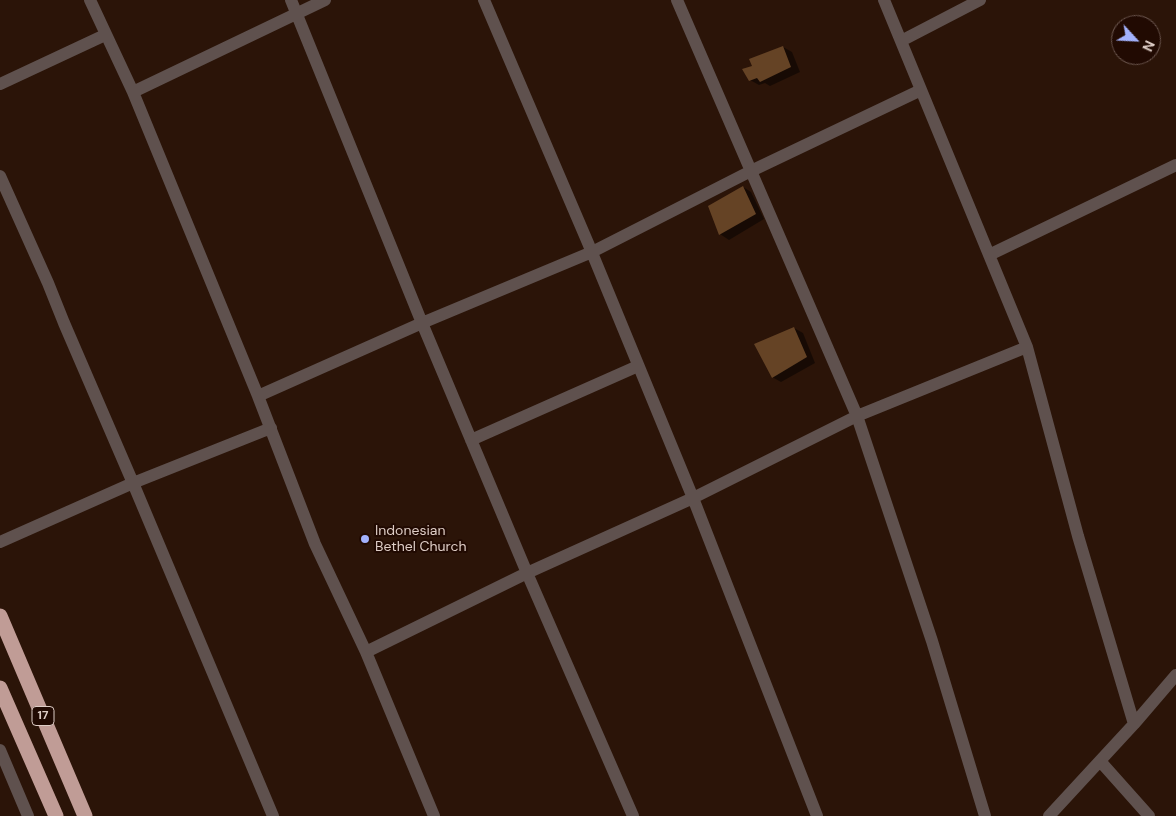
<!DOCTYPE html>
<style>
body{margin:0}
#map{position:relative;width:1176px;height:816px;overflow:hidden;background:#2b1408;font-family:"DM Sans",sans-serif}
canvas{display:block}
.north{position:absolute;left:1111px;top:15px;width:50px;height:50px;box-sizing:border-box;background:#210a02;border:1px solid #6d5850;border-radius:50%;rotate:115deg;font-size:14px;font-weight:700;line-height:20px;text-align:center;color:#decdc6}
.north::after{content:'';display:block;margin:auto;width:18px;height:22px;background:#a3b2fd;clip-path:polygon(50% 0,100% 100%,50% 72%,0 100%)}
</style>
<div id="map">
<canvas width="1176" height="816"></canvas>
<div class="north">N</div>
</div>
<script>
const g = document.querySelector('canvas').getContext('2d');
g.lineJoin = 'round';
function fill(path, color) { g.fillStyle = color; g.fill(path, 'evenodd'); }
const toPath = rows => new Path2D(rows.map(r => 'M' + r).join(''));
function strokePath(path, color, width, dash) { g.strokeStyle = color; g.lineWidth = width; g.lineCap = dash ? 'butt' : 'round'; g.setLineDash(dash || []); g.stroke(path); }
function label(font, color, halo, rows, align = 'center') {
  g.font = font + ' "DM Sans",sans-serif'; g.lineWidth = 4; g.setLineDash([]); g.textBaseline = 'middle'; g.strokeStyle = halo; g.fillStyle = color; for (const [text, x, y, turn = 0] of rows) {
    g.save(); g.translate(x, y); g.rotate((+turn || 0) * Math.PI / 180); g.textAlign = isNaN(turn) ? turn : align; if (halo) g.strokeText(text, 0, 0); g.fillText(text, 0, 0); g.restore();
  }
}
fill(toPath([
 [783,47,792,52,800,72,770,86,765,83,759,85,750,80,754,67],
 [743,187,751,192,764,219,729,240,720,234,709,207],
 [794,328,803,333,815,363,781,382,772,377]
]), '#0007');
fill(toPath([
 [783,46,791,67,760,82,757,78,749,81,742,69,752,66,749,59],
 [743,186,756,214,719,235,708,206],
 [794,327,807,357,772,378,754,344]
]), '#654325');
strokePath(toPath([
 [90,0,133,92,258,396,315,544,366,652,434,816],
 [291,0,422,323,527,573,633,816],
 [484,0,588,243,693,498,817,816],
 [677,0,857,416,932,641,985,816],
 [884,0,1027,347,1078,536,1134,724],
 [901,41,980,0],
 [0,84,105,35],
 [133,92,325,0],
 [0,176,48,283,64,323,133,483,273,816],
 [989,255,1176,165],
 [258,396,422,323,592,252,751,171,921,90],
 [471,440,638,366],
 [0,542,133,483,271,428],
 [366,652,527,573,693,498,857,416,1027,347],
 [0,750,28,816],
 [1100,761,1149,816],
 [1049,816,1134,724,1176,675]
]), '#5f514e', 12);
strokePath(toPath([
 [0,616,85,816],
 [0,688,56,816]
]), '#c09c96', 15);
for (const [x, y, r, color] of [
 [365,539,5,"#a3b2fd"]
]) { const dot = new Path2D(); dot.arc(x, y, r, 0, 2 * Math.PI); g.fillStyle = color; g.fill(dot); strokePath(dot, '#210a02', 2); }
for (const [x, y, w] of [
 [43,716,22]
]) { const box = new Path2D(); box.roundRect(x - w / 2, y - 9.5, w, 19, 4); g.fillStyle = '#210a02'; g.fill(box); strokePath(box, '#decdc6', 1); }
label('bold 12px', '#decdc6', null, [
 ["17",43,716]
]);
label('14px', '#decdc6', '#210a02', [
 ["Indonesian",375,531],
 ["Bethel Church",375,547]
], 'left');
</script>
